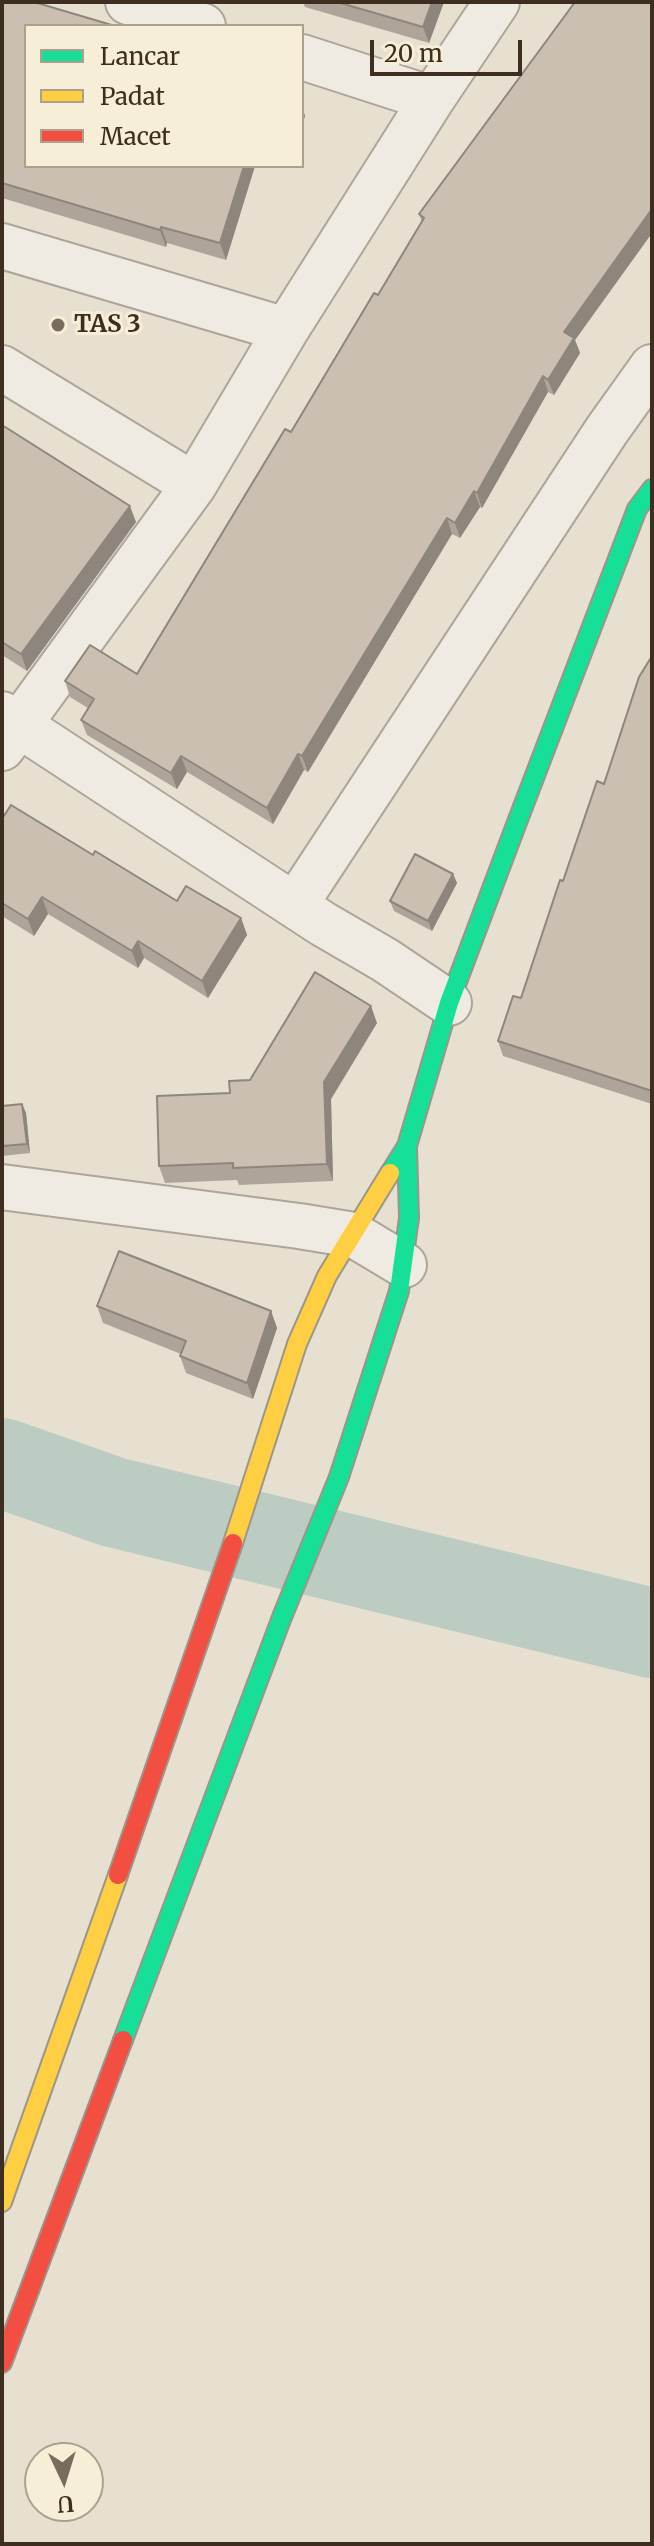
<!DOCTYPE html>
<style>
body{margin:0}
#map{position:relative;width:654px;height:2546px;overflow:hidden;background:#e7e0d1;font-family:Merriweather,serif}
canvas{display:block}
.frame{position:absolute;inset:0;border:4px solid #3d2e20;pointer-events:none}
.legend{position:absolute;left:24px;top:24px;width:280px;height:144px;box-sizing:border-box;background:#f7eed8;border:2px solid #ada18e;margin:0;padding:10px 14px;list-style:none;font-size:24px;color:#3d2e20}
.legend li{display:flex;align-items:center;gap:16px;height:40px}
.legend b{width:40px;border:2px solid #ada18e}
.north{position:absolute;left:24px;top:2442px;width:80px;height:80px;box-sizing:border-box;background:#f7eed8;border:2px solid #ada18e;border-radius:50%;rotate:176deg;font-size:22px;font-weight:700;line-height:32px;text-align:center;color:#3d2e20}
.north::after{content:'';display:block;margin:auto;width:28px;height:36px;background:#786c5e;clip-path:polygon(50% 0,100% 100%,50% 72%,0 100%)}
.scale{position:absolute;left:370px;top:40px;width:152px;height:36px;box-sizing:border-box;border:4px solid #3d2e20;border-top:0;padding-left:10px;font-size:24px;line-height:28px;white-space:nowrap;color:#3d2e20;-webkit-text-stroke:6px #f7eed8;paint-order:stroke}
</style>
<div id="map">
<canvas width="654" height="2546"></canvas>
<div class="frame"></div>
<ul class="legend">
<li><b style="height:10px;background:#16e098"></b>Lancar</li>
<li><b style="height:10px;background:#ffcf43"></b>Padat</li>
<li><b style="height:10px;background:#f24e42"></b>Macet</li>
</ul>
<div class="north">U</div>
<div class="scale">20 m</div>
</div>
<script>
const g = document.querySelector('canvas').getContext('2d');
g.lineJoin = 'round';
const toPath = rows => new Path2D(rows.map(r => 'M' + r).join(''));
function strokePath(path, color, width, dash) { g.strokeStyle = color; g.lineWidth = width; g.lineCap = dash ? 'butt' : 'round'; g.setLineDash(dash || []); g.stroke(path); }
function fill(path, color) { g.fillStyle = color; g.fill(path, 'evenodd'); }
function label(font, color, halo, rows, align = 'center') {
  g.font = font + ' Merriweather,serif'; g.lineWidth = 6; g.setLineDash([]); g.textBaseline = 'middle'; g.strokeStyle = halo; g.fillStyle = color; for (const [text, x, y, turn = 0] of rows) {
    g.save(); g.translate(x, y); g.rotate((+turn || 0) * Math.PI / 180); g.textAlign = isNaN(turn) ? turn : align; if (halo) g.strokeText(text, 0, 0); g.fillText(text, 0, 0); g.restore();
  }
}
strokePath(toPath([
 [2,1463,113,1502,652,1633]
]), '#bcccc2', 90);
const street = toPath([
 [128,2,203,26],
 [302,57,432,99],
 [2,246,286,330],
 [2,368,194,485],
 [2,714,323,924,385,960,449,1003],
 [2,748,194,485,286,330,432,99,497,2],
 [295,905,607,430,652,367],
 [2,1187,299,1226,354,1235,404,1265]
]);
const fast = toPath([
 [390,1173,407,1146,449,1003,516,825,637,509,652,489],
 [123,2040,282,1617,339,1477,399,1291,409,1218,407,1146]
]);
const slow = toPath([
 [233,1543,297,1344,327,1276,390,1173],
 [2,2202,118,1875]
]);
const jam = toPath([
 [118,1875,233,1543],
 [2,2363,123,2040]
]);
strokePath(street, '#ada599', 48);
strokePath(fast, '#9c958a', 22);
strokePath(slow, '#9c958a', 22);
strokePath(jam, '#9c958a', 22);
strokePath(street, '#efebe3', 44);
strokePath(fast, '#16e098', 18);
strokePath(slow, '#ffcf43', 18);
strokePath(jam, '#f24e42', 18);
fill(toPath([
 [2,2,26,166,255,166,226,260,167,243,166,247,2,198],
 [303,2,444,2,429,43,305,7],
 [652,2,652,233,575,340,580,353,554,395,548,392,482,508,480,507,460,538,452,534,308,772,304,770,273,824,187,772,177,789,87,735,81,720,88,708,70,697,65,681,137,674,378,295,422,222,419,214],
 [2,425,136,522,27,671,2,655],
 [652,656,652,1104,503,1056,498,1041,521,998],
 [2,819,93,855,177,901,241,918,247,935,208,998,144,958,138,968,48,914,34,936,2,916],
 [453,874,457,883,432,931,394,911,390,901],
 [377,1023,331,1099,333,1181,239,1185,237,1180,165,1183,159,1166,230,1093,250,1080],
 [22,1104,26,1113,30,1153,2,1156,2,1106],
 [97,1306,271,1311,277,1328,253,1399,186,1373,180,1356,181,1354,103,1323]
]), '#afa499');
fill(toPath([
 [432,2,444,2,429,43,423,27],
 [302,106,305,116,302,127],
 [244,166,255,166,226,260,220,243],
 [652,209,652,233,575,340,580,353,554,395,548,380,564,332],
 [161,227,167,243,166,247,160,230],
 [543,376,548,392,482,508,477,493],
 [474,491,480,507,460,538,455,523],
 [130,506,136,522,27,671,21,654],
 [447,518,452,534,308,772,302,756],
 [298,754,304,770,273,824,267,808],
 [181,756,187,772,177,789,171,773],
 [453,874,457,883,432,931,428,921],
 [42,897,48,914,34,936,28,919],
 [241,918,247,935,208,998,202,981],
 [138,941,144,958,138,968,132,951],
 [371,1006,377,1023,331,1099,333,1181,327,1164,324,1082],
 [22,1104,26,1113,30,1153,27,1144],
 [271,1311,277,1328,253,1399,247,1383]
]), '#8e867d');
const building = toPath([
 [2,2,34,2,115,26,26,26,26,166,244,166,220,243,161,227,160,230,2,183,2,2],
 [337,2,432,2,423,27,337,2],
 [575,2,652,2,652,209,564,332,574,338,548,380,543,376,477,493,474,491,455,523,447,518,302,756,298,754,267,808,181,756,171,773,81,720,94,699,65,681,90,645,137,674,285,429,291,432,374,293,378,295,424,218,419,214,575,2],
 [2,425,130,506,21,654,2,642,2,425],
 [652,656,652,1091,498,1041,513,996,521,998,560,880,563,881,597,781,604,784,639,677,652,656],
 [11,805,93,855,95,851,177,901,186,886,241,918,202,981,138,941,132,951,42,897,28,919,2,903,2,819,11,805],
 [415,854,453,874,428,921,390,901,415,854],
 [315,972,371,1006,324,1082,327,1164,233,1168,233,1163,159,1166,157,1096,230,1093,229,1081,250,1080,315,972],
 [22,1104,27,1144,2,1146,2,1106,22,1104],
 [119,1251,271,1311,247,1383,180,1356,186,1341,97,1306,119,1251]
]);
fill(building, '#cbbfb2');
strokePath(building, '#8e867d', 2);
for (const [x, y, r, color] of [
 [58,325,8,"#786c5e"]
]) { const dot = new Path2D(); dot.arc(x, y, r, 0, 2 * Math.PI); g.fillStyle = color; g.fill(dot); strokePath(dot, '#f7eed8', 3); }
label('bold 24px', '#3d2e20', '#f7eed8', [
 ["TAS 3",74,325]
], 'left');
</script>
